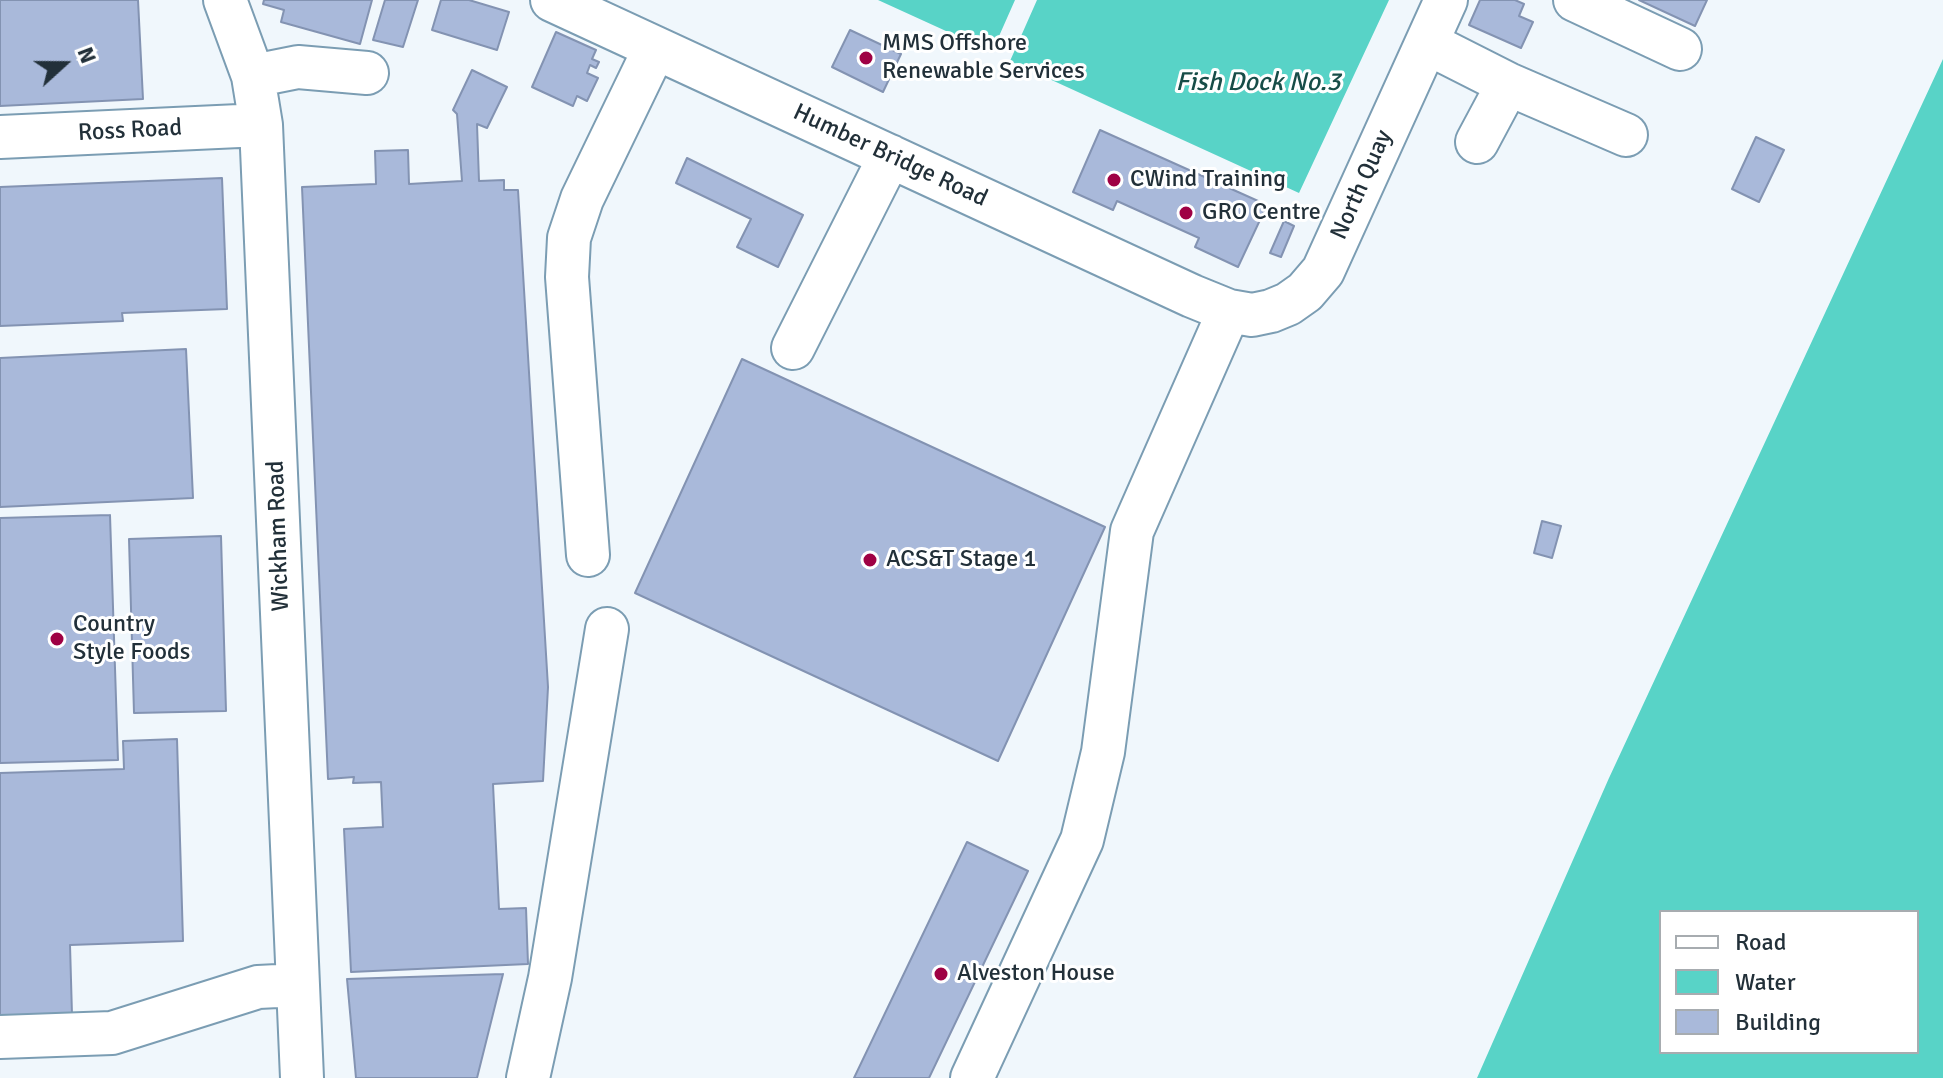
<!DOCTYPE html>
<style>
body{margin:0}
#map{position:relative;width:1943px;height:1078px;overflow:hidden;background:#f0f7fc;font-family:Signika,sans-serif}
canvas{display:block}
.legend{position:absolute;left:1659px;top:910px;width:260px;height:144px;box-sizing:border-box;background:#fff;border:2px solid #a7acb0;margin:0;padding:10px 14px;list-style:none;font-size:24px;color:#223039}
.legend li{display:flex;align-items:center;gap:16px;height:40px}
.legend b{width:40px;border:2px solid #a7acb0}
.north{position:absolute;left:24px;top:24px;width:80px;height:80px;-webkit-text-stroke:6px #fff;paint-order:stroke;rotate:69deg;font-size:22px;font-weight:700;line-height:32px;text-align:center;color:#223039}
.north::after{content:'';display:block;margin:auto;width:28px;height:36px;background:#223039;clip-path:polygon(50% 0,100% 100%,50% 72%,0 100%)}
</style>
<div id="map">
<canvas width="1943" height="1078"></canvas>
<ul class="legend">
<li><b style="height:10px;background:#fff"></b>Road</li>
<li><b style="height:22px;background:#58d3c7"></b>Water</li>
<li><b style="height:22px;background:#a9b9da"></b>Building</li>
</ul>
<div class="north">N</div>
</div>
<script>
const g = document.querySelector('canvas').getContext('2d');
g.lineJoin = 'round';
function fill(path, color) { g.fillStyle = color; g.fill(path, 'evenodd'); }
const toPath = rows => new Path2D(rows.map(r => 'M' + r).join(''));
function strokePath(path, color, width, dash) { g.strokeStyle = color; g.lineWidth = width; g.lineCap = dash ? 'butt' : 'round'; g.setLineDash(dash || []); g.stroke(path); }
function label(font, color, halo, rows, align = 'center') {
  g.font = font + ' Signika,sans-serif'; g.lineWidth = 6; g.setLineDash([]); g.textBaseline = 'middle'; g.strokeStyle = halo; g.fillStyle = color; for (const [text, x, y, turn = 0] of rows) {
    g.save(); g.translate(x, y); g.rotate((+turn || 0) * Math.PI / 180); g.textAlign = isNaN(turn) ? turn : align; if (halo) g.strokeText(text, 0, 0); g.fillText(text, 0, 0); g.restore();
  }
}
fill(toPath([
 [878,0,1015,0,992,52],
 [1037,0,1389,0,1299,193,1010,61],
 [1943,59,1943,1078,1477,1078,1609,778],
 [1661,912,1917,912,1917,1052,1661,1052]
]), '#58d3c7');
const building = toPath([
 [0,0,138,0,143,99,0,106,0,0],
 [264,0,372,0,360,44,281,22,284,10,263,4,264,0],
 [385,0,418,0,403,47,373,40,385,0],
 [441,0,469,0,509,12,497,50,432,30,441,0],
 [1480,0,1515,0,1524,4,1519,16,1533,22,1521,48,1469,25,1480,0],
 [1639,0,1707,0,1695,26,1639,0],
 [850,30,901,54,883,92,832,67,850,30],
 [556,32,596,50,592,59,599,62,596,68,590,65,587,73,598,78,587,101,577,96,573,106,532,87,556,32],
 [472,70,507,87,487,128,477,124,479,181,504,180,504,190,518,190,548,687,543,781,493,784,499,909,526,908,528,964,351,972,344,829,383,827,381,782,353,783,354,777,328,779,302,187,376,184,375,151,408,150,409,184,462,181,457,114,453,110,472,70],
 [1100,130,1267,205,1238,267,1195,247,1199,238,1117,201,1113,210,1073,192,1100,130],
 [1756,137,1784,150,1759,202,1732,189,1756,137],
 [687,158,803,215,778,267,737,247,751,219,676,183,687,158],
 [222,178,227,309,122,313,123,321,0,326,0,187,222,178],
 [1284,221,1294,226,1281,257,1270,253,1284,221],
 [186,349,193,498,0,507,0,358,186,349],
 [742,359,1105,527,998,761,635,593,742,359],
 [110,515,118,760,0,763,0,518,110,515],
 [1542,521,1561,526,1552,558,1534,553,1542,521],
 [221,536,226,711,134,713,129,539,221,536],
 [177,739,183,941,70,945,72,1015,0,1017,0,773,124,769,123,741,177,739],
 [967,842,1028,871,929,1078,854,1078,967,842],
 [503,974,477,1078,356,1078,347,979,503,974]
]);
fill(building, '#a9b9da');
strokePath(building, '#8393b2', 2);
const minor = toPath([
 [225,0,253,76,261,125,302,1078],
 [552,0,1192,296,1229,311,1252,315,1271,311,1288,304,1305,292,1323,271,1446,0],
 [1575,0,1680,49],
 [1427,43,1508,84,1626,135],
 [253,76,298,67,367,73],
 [0,137,261,125],
 [1477,142,1508,84],
 [793,348,890,156],
 [588,555,567,277,569,238,582,199,655,48],
 [0,1037,112,1033,258,987,298,985],
 [528,1078,550,978,607,629],
 [972,1078,1082,840,1103,752,1132,531,1229,311]
]);
strokePath(minor, '#7b9db3', 46);
strokePath(minor, '#fff', 42);
for (const [x, y, r, color] of [
 [866,58,8,"#9f0144"],
 [1114,180,8,"#9f0144"],
 [1186,213,8,"#9f0144"],
 [870,560,8,"#9f0144"],
 [57,639,8,"#9f0144"],
 [941,974,8,"#9f0144"]
]) { const dot = new Path2D(); dot.arc(x, y, r, 0, 2 * Math.PI); g.fillStyle = color; g.fill(dot); strokePath(dot, '#fff', 3); }
label('24px', '#223039', '#fff', [
 ["MMS Offshore",882,44],
 ["Renewable Services",882,72],
 ["CWind Training",1130,180],
 ["GRO Centre",1202,213],
 ["ACS&T Stage 1",886,560],
 ["Country",73,625],
 ["Style Foods",73,653],
 ["Alveston House",957,974]
], 'left');
label('24px', '#223039', '#fff', [
 ["Ross Road",130,131,-3],
 ["Humber Bridge Road",890,156,25],
 ["North Quay",1362,185,-66],
 ["Wickham Road",279,536,-92]
]);
label('italic 26px', '#174d48', '#fff', [
 ["Fish Dock No.3",1258,83]
]);
</script>
